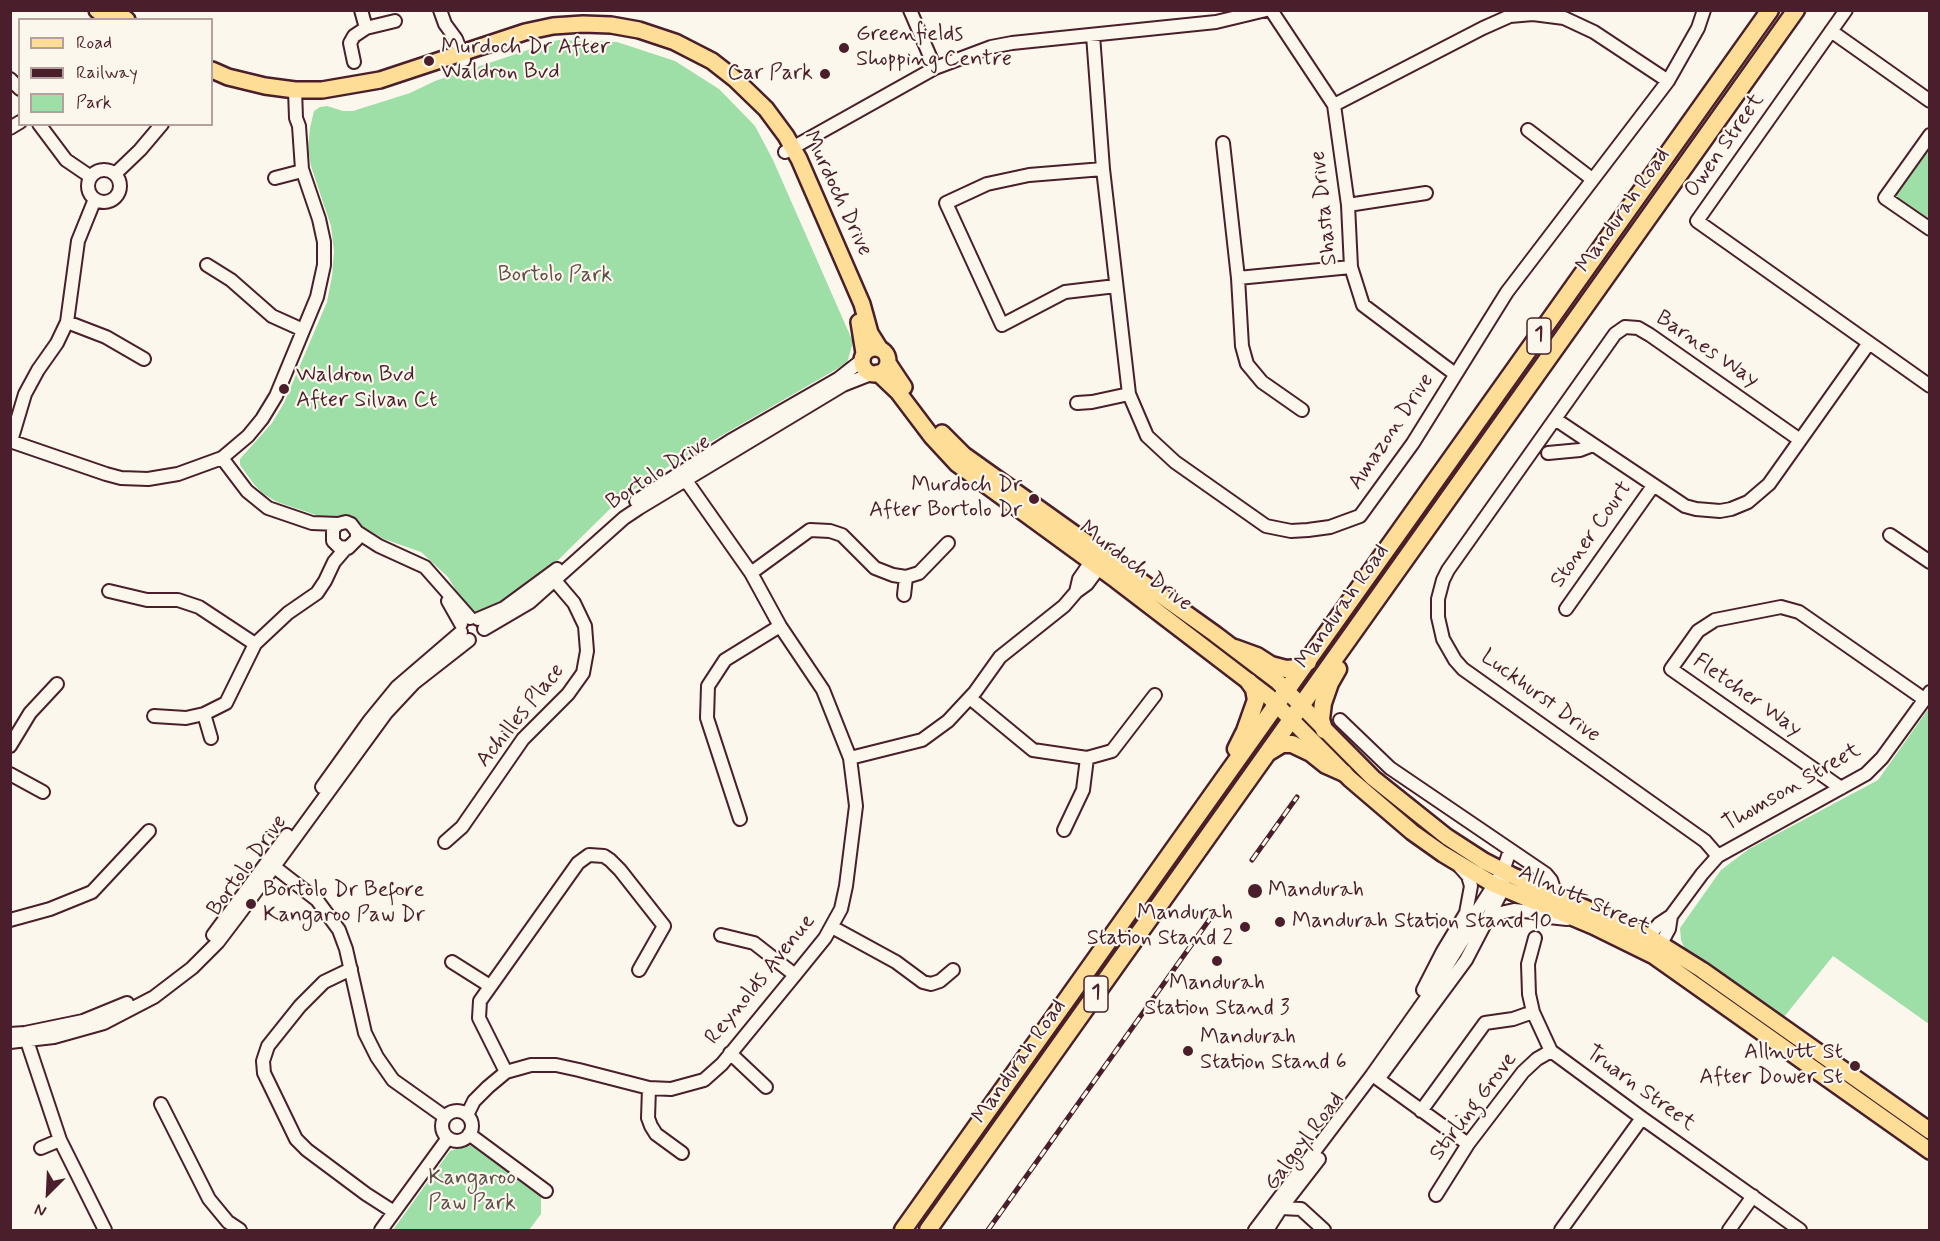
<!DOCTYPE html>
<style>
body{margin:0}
#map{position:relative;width:1940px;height:1241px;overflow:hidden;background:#fbf7ec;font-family:Mynerve,sans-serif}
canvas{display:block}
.frame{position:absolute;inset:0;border:12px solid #4a1f2b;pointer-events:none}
.legend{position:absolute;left:18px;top:18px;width:195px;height:108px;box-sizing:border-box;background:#fbf7ec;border:2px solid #b4a19f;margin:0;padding:8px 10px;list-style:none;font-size:18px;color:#4a1f2b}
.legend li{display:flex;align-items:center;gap:12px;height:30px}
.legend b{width:30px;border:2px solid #b4a19f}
.north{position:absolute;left:18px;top:1163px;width:60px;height:60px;-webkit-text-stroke:4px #fbf7ec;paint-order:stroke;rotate:204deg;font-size:16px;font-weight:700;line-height:24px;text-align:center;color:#4a1f2b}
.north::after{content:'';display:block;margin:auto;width:21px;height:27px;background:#4a1f2b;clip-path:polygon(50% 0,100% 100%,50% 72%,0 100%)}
</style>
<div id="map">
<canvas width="1940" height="1241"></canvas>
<div class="frame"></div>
<ul class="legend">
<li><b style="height:8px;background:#fedd96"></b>Road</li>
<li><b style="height:8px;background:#4a1f2b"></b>Railway</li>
<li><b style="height:16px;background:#9edea7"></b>Park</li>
</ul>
<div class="north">N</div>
</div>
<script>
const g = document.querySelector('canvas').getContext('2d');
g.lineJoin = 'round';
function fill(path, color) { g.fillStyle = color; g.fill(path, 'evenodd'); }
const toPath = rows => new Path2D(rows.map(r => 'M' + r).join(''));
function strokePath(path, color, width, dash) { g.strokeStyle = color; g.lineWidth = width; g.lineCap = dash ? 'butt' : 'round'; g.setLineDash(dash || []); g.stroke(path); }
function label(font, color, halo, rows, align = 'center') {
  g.font = font + ' Mynerve,sans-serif'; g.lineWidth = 4.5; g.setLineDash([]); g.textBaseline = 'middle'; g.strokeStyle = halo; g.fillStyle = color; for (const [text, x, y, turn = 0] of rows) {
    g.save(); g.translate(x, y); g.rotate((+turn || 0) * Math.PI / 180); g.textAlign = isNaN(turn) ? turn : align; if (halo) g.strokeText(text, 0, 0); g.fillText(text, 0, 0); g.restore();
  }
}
fill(toPath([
 [558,40,617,42,675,61,719,89,755,126,773,160,853,342,847,363,669,466,620,499,543,575,474,620,448,577,421,552,384,539,351,520,319,516,277,502,262,493,253,483,240,465,240,459,272,423,284,403,327,302,332,276,334,251,331,226,311,166,308,148,310,128,314,111,320,107,327,106,343,111,353,111,410,93,435,81],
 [1929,145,1929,220,1894,195],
 [1929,708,1929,1024,1833,956,1784,1017,1685,949,1681,940,1680,928,1721,870,1749,849,1878,780],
 [470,1144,541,1196,541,1214,529,1230,393,1230,450,1151]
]), '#9edea7');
const minor = toPath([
 [361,10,366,28],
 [440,10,445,24,456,39,464,60],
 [910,10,935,68],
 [1271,10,1334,105,1348,205,1351,267,1363,305,1455,374],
 [1846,10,1697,221,1930,386],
 [1831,31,1930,101],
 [1093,35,1103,169,1129,394,1147,436,1175,462,1266,526,1291,531,1308,530,1330,527,1360,516,1413,443,1507,292,1668,81,1698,28,1704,10],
 [354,62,350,43,354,36,366,28,395,21],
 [10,79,20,89],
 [1334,105,1483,28,1510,16,1533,14,1564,18,1594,32,1668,81],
 [39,124,66,160,91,177],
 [10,128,20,122],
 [1528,130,1592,179],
 [1930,135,1885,198,1930,229],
 [1223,143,1238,278,1242,346,1247,364,1262,382,1302,410],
 [785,152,935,68,991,47,1012,43,1216,22,1266,10],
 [1103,169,1029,175,987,184,946,203,1002,325,1065,292,1116,286],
 '88 186a16 16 0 1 1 32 0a16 16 0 1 1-32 0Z',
 [115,174,140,150,162,124],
 [275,178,302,171],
 [1348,205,1426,193],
 [207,265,231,280,272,316,303,330],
 [1238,278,1351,267],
 [67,322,106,337,144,359],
 [1077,403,1092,402,1129,394],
 [1555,419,1685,506,1696,509,1720,511,1731,509,1748,502,1769,484,1869,343],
 [10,441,106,474,121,478,148,479,178,474,222,458,248,436,262,419,276,396,317,297,324,265,324,242,319,219,302,169,299,126,296,118,295,90],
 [11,441,25,394,38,370,57,343,67,322,78,241,95,199],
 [1548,453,1580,450,1593,445],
 [222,458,247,491,268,508,312,523,338,524],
 [636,501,730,441,838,379,861,361],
 [357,532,357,539,348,548,339,547,333,541,333,529,338,524,346,522,351,524,357,532,379,546,425,567,470,618],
 [1890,535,1930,562],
 [751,573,810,530,830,531,842,535,875,568,893,575,906,577,919,573,948,543],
 [109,591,147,600,178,600,199,607,255,644],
 [1076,592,1079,579,1095,556],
 [904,595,906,577],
 [448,601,461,624],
 [1566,609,1653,486],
 [478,619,504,608,557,569],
 [484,629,530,602,624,518,639,508,843,385,871,374],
 [970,698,1033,750,1087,758,1112,751,1155,695],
 [204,714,211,738],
 [154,716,186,718,204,714,226,703,255,644,288,613,317,593,325,581,334,562,346,548],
 [1340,720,1390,768,1546,874,1551,880,1555,892,1561,897],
 [10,746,30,713,57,684],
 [850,758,922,740,948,721,975,692,1000,657,1064,606,1076,592,1087,584,1104,561],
 [10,774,43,792],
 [322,787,370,720,397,687,461,632],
 [1841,788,1671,669,1698,631,1715,620,1781,607,1799,612,1924,699],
 [740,819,707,718,708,686,725,660,780,626],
 [1064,830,1083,790,1087,758],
 [445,842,462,827,523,739,568,694,583,673,587,651,585,626,574,603,551,576],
 [1718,856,1705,841,1463,669,1455,660,1443,639,1438,617,1438,599,1443,580,1448,570,1615,334,1625,327,1638,328,1650,335,1800,440],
 [268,862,317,900,339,930,346,949,365,1033,377,1057,393,1080,445,1117],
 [10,920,50,909,92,892,149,831],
 [1487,921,1496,914,1514,910,1533,912,1549,917,1567,919],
 [832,927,896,962,923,982,931,984,940,981,953,970],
 [213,935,287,835],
 [721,935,754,943,795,975],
 [1535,938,1528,964,1529,994,1533,1012,1551,1051,1642,1118,1800,1230],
 [1643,943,1659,924,1671,916,1702,874,1718,856,1866,774,1882,758,1930,692],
 [1657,951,1669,929,1671,916],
 [452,962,490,986],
 [351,969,324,982,300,1006,268,1046,263,1061,264,1073,296,1139,307,1150,366,1194,394,1212],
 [1423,990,1443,951,1466,913,1471,886,1468,876,1460,867],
 [10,1034,25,1033,83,1021,127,1003],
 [25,1035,60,1140,105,1230],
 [10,1042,54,1037,104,1023,154,997,192,968,218,942,240,913,386,713,414,683,469,640],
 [730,1053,766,1087],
 [506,1072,479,1018,480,1001,578,863,589,855,604,856,610,860,620,870,664,926,639,970],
 [1379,1078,1466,960,1503,889,1503,881],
 [1378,1079,1468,1144],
 [649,1088,648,1118,651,1126,656,1134,682,1153],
 [161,1104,209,1199,228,1222,240,1230],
 [1421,1111,1485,1023,1513,1019,1533,1012],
 '442 1126a15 15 0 1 1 30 0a15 15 0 1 1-30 0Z',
 [467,1115,474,1101,488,1087,506,1072,531,1065,556,1065,579,1070,649,1088,671,1089,704,1080,722,1064,795,975,825,938,841,909,846,886,856,806,850,758,823,690,780,626,751,573,680,472],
 [469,1134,546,1191],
 [41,1148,60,1140],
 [1436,1195,1468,1144,1523,1072,1537,1059,1551,1051],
 [1281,1208,1301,1209,1324,1230],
 [381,1230,448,1138],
 [1255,1230,1372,1075,1430,993,1472,925,1478,910,1503,871,1510,850],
 [1267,1230,1281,1208,1319,1159],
 [1561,1230,1642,1118],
 [1729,1230,1753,1196]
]);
const major = toPath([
 [97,10,109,20],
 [114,10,127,20],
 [212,70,228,77,265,86,295,90,322,90,380,80,525,32,553,26,583,24,611,25,639,30,675,42,712,61,735,79,766,109,786,136,799,159,862,304,870,333,880,349],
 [859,322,864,353],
 '862 361a13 13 0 1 1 26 0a13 13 0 1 1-26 0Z',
 [888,363,904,387],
 [878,373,898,392,932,437,957,464,1116,580,1269,697,1350,779,1412,832,1443,854,1493,884,1593,926,1654,956,1930,1151],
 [942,433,964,455,985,470,1215,634,1277,681,1373,778,1447,837,1484,861,1511,875,1648,936,1662,945,1702,970,1930,1131]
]);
const highway = toPath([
 [1235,648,1257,656,1271,665,1286,669,1298,668,1308,662],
 [1324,730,1321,719,1323,703,1330,683,1338,669],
 [1236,749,1245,731,1256,700,1254,689,1249,682],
 [1269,752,1282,744,1292,744,1311,753,1326,765,1344,773],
 [903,1230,1770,10],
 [928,1230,1796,10]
]);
strokePath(minor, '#4a1f2b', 16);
strokePath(major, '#4a1f2b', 20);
strokePath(highway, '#4a1f2b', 21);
strokePath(minor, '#fbf7ec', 12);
strokePath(major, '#fedd96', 15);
strokePath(highway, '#fedd96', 16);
const rail = toPath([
 [1252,860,1297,797],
 [988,1230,1212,916]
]);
strokePath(rail, '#4a1f2b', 5);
strokePath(rail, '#fbf7ec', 3, [9]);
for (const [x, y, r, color] of [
 [844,48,6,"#4a1f2b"],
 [429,61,6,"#4a1f2b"],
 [825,74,6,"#4a1f2b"],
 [284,389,6,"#4a1f2b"],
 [1034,499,6,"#4a1f2b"],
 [1255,891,8,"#4a1f2b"],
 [251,904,6,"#4a1f2b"],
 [1280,922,6,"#4a1f2b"],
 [1245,927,6,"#4a1f2b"],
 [1217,961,6,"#4a1f2b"],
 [1188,1051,6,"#4a1f2b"],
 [1855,1066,6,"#4a1f2b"]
]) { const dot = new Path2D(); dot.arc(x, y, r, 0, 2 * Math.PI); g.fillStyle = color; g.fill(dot); strokePath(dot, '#fbf7ec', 2); }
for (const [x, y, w] of [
 [1539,336,24],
 [1096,994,24]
]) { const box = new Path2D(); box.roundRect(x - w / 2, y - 18, w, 36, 4.5); g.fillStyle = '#fbf7ec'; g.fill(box); strokePath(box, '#4a1f2b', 1.5); }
label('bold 21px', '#4a1f2b', null, [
 ["1",1539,336],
 ["1",1096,994]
]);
label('22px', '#4a1f2b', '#fbf7ec', [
 ["Greenfields",856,35],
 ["Shopping Centre",856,60],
 ["Murdoch Dr After",441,48],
 ["Waldron Bvd",441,73],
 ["Car Park",813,74,"right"],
 ["Waldron Bvd",296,376],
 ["After Silvan Ct",296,401],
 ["Murdoch Dr",1022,486,"right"],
 ["After Bortolo Dr",1022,511,"right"],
 ["Bortolo Dr Before",263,891],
 ["Kangaroo Paw Dr",263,916],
 ["Mandurah",1268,891],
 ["Mandurah",1233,914,"right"],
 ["Station Stand 2",1233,939,"right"],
 ["Mandurah Station Stand 10",1292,922],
 ["Mandurah",1217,984,"center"],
 ["Station Stand 3",1217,1009,"center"],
 ["Mandurah",1200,1038],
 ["Station Stand 6",1200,1063],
 ["Allnutt St",1843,1053,"right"],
 ["After Dower St",1843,1078,"right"]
], 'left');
label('22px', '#4a1f2b', '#fbf7ec', [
 ["Owen Street",1725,146,-55],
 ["Murdoch Drive",837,194,65],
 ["Shasta Drive",1325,208,-96],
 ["Mandurah Road",1624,211,-55],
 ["Barnes Way",1707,350,34],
 ["Amazon Drive",1392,432,-56],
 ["Bortolo Drive",659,473,-33],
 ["Stoner Court",1592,535,-55],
 ["Murdoch Drive",1135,567,37],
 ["Mandurah Road",1343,607,-55],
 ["Fletcher Way",1747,696,35],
 ["Luckhurst Drive",1540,697,36],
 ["Achilles Place",521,716,-51],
 ["Thomson Street",1792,788,-30],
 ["Bortolo Drive",248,866,-54],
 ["Allnutt Street",1584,901,24],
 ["Reynolds Avenue",761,980,-51],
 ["Mandurah Road",1020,1062,-55],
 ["Truarn Street",1640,1089,36],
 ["Stirling Grove",1474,1107,-53],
 ["Galgoyl Road",1305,1142,-53]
]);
label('22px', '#5f4f4a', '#fbf7ec', [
 ["Bortolo Park",555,276],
 ["Kangaroo",472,1179],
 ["Paw Park",472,1204]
]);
</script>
